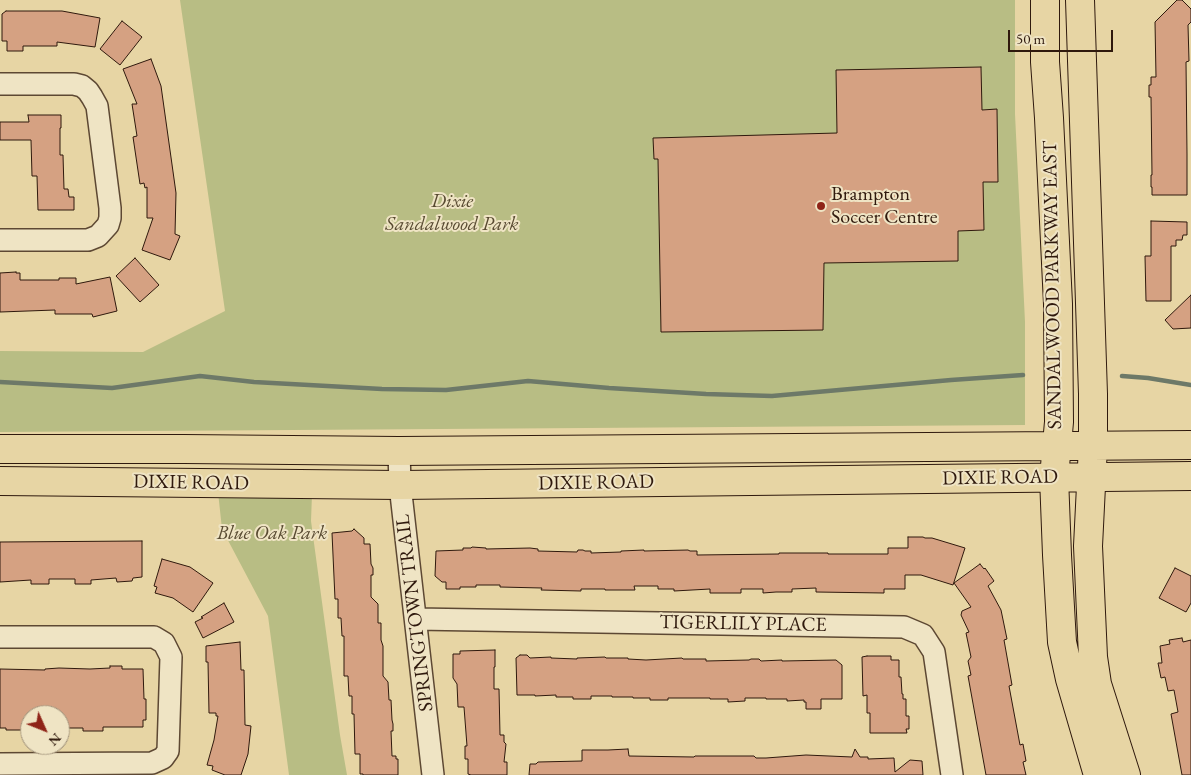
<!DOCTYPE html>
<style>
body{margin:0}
#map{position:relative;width:1191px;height:775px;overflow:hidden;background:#e7d5a4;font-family:"EB Garamond",serif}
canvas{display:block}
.north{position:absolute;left:20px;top:705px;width:50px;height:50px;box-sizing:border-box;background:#efe4c4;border:1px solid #a2937b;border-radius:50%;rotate:134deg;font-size:14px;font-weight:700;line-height:20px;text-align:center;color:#2f190d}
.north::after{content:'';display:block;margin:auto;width:18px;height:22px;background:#8f2418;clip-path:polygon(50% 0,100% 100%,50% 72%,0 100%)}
.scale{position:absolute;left:1008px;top:30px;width:105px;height:22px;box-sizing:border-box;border:2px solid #2f190d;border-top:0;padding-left:6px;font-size:15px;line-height:18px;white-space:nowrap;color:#2f190d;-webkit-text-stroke:4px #efe4c4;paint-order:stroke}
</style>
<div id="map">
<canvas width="1191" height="775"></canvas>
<div class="north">N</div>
<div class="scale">50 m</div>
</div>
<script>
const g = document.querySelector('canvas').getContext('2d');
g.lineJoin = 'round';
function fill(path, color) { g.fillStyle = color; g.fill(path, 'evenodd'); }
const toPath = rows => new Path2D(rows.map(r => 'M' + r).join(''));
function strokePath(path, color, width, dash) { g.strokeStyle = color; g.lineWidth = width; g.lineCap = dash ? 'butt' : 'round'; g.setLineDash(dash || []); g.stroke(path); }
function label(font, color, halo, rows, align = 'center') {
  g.font = font + ' "EB Garamond",serif'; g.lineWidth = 4; g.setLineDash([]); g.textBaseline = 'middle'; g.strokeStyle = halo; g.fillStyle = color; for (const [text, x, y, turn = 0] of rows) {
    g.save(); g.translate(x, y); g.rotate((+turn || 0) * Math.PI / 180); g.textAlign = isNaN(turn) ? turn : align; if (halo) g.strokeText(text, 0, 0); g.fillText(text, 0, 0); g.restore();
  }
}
fill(toPath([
 [180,0,1015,0,1015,114,1025,322,1025,425,0,432,0,351,143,352,225,311],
 [218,492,312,494,311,521,340,735,347,775,289,775,268,616,222,529]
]), '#b8bd84');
strokePath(toPath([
 [1122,376,1148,378,1191,385],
 [0,382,112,388,200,376,254,382,382,389,446,390,528,381,609,388,706,394,772,396,951,380,1023,375]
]), '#6d7968', 4.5);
const building = toPath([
 [1177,0,1182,0,1191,9,1191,22,1188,25,1189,61,1186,62,1187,154,1187,195,1152,195,1152,187,1151,187,1151,175,1152,175,1151,97,1149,97,1149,85,1151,85,1151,77,1156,77,1155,22,1177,0],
 [6,11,62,11,100,18,95,47,57,42,57,46,23,46,23,51,7,51,7,41,2,41,2,14,6,11],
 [122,21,142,37,120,65,100,49,122,21],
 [151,59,161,86,176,193,175,234,180,236,170,260,142,250,153,218,147,218,147,187,145,188,144,183,140,184,133,137,137,136,132,104,137,104,123,69,151,59],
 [981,67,982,110,997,109,998,182,983,182,984,230,958,231,958,261,824,263,823,330,661,332,658,159,654,159,653,138,837,133,836,70,981,67],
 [28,115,61,115,61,128,60,128,60,155,63,155,64,189,68,189,69,197,74,197,74,210,38,210,37,176,32,176,31,140,0,140,0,122,29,122,28,115],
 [1151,221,1187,222,1187,235,1183,235,1182,240,1176,240,1176,246,1171,246,1171,301,1146,301,1145,256,1151,256,1151,221],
 [135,258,159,285,140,302,116,276,135,258],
 [16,272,16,273,20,273,20,280,59,280,59,278,76,278,76,284,110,277,117,311,93,317,92,314,55,314,55,310,0,312,0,273,16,272],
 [1191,295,1191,328,1173,329,1165,320,1191,295],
 [354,529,364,538,364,544,370,544,371,564,373,568,373,575,371,575,371,597,378,604,378,623,381,623,381,640,383,646,383,676,388,682,389,700,391,700,392,720,393,724,393,731,391,731,392,756,396,756,396,759,398,759,398,775,363,775,363,774,360,774,360,754,355,754,354,714,352,714,352,696,349,696,348,676,344,676,344,636,342,636,341,618,338,618,338,599,335,599,332,533,352,531,354,529],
 [908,537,923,537,925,538,932,538,965,548,953,585,921,575,905,575,905,589,884,589,884,593,816,592,816,588,792,589,792,592,776,592,763,593,763,589,741,589,741,593,710,593,710,589,674,591,674,589,658,589,658,586,634,586,635,590,605,590,605,589,581,589,581,591,541,590,542,588,500,587,500,585,476,585,476,587,460,587,460,589,446,589,446,582,442,582,435,576,436,551,463,550,463,548,471,548,472,547,486,548,486,549,530,548,538,549,538,551,577,552,578,550,583,550,585,551,591,551,591,553,621,552,621,551,644,550,644,551,688,550,690,551,697,551,697,555,779,554,779,553,828,553,828,554,888,554,888,548,908,548,908,537],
 [142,541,142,577,133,578,132,581,117,582,116,578,91,580,91,584,75,584,75,579,49,579,49,584,31,584,31,580,0,582,0,542,142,541],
 [162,559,190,567,213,583,193,612,173,598,155,593,157,587,154,586,162,559],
 [980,564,984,569,985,568,994,581,988,586,1001,610,1007,639,1004,640,1012,685,1009,686,1020,745,1023,744,1026,761,1023,762,1026,775,986,775,968,676,971,675,968,661,971,657,966,633,969,632,961,615,962,611,971,607,954,583,980,564],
 [1175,568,1191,576,1191,603,1186,612,1159,598,1175,568],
 [224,603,234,622,203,638,195,622,203,618,201,617,224,603],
 [1182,638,1183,642,1191,640,1191,775,1182,775,1171,714,1178,712,1174,690,1168,691,1165,677,1161,678,1158,663,1162,663,1160,646,1170,644,1169,640,1182,638],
 [240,642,241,670,244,670,245,725,251,726,248,754,241,775,225,775,212,770,213,766,207,765,214,740,218,716,216,716,216,713,209,713,208,662,206,662,206,646,240,642],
 [495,650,495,667,494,667,494,689,499,689,500,735,504,735,504,742,506,744,504,762,507,762,507,775,471,775,468,774,468,759,465,759,465,746,467,746,464,707,458,707,457,684,453,678,453,654,460,654,460,651,495,650],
 [520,655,527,655,530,658,551,657,551,658,577,659,577,658,605,657,606,658,628,658,628,659,646,660,682,658,683,659,706,659,706,661,749,660,751,659,759,659,761,661,782,660,782,661,836,660,842,665,842,699,821,699,821,709,806,709,806,702,804,702,804,700,787,701,787,699,766,699,766,698,745,698,745,701,728,702,728,699,710,699,710,698,668,698,668,700,650,700,650,698,633,698,633,697,612,697,612,696,591,696,591,699,573,699,573,697,556,697,556,695,535,696,535,695,517,695,516,658,520,655],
 [867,656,891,656,891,660,899,660,899,677,901,677,902,694,903,694,903,699,906,699,906,716,909,716,909,729,906,729,907,733,870,733,870,713,867,713,867,695,863,696,862,657,867,656],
 [110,666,122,666,122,669,143,669,144,699,146,699,146,720,143,720,143,727,103,727,103,731,83,731,83,728,60,728,60,715,30,715,30,730,6,730,6,728,0,728,0,669,45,670,45,669,59,668,90,669,110,668,110,666],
 [628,749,629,756,694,757,695,756,754,756,756,758,766,758,806,755,852,757,855,749,860,757,868,757,868,759,894,758,895,772,910,760,922,761,923,775,529,775,530,764,536,764,538,762,582,761,582,750,608,750,628,749]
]);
fill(building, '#d5a182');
strokePath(building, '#2f190d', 1);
const minor = toPath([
 [0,84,74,84,82,86,88,91,92,97,97,106,110,208,110,218,108,225,98,236,88,240,0,240],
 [399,451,400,485,433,775],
 [416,619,904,627,923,635,934,652,952,775],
 [0,637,154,637,164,643,171,657,168,751,163,758,152,763,0,764]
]);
const major = toPath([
 [1045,0,1045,62,1049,118,1058,304,1059,422,1054,477,1057,555,1062,642,1070,679,1098,775],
 [1080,0,1093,394,1093,446,1088,546,1093,657,1097,684,1126,775],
 [0,449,184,449,399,451,1191,445],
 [0,481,400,485,1191,476]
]);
strokePath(minor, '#5d4833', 24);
strokePath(major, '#2f190d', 30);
strokePath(minor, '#efe4c4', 21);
strokePath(major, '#e7d5a4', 28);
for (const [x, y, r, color] of [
 [821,206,5,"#8f2418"]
]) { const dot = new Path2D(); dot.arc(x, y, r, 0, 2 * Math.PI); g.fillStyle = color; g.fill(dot); strokePath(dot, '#efe4c4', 2); }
label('20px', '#2f190d', '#efe4c4', [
 ["Brampton",831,195],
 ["Soccer Centre",831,218]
], 'left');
label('italic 20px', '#584a31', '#efe4c4', [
 ["Dixie",452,202],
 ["Sandalwood Park",452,225],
 ["Blue Oak Park",272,534]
]);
label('20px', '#2f190d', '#efe4c4', [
 ["SANDALWOOD PARKWAY EAST",1053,285,-91],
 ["DIXIE ROAD",1000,478,-1],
 ["DIXIE ROAD",191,483,1],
 ["DIXIE ROAD",596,483,-1],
 ["SPRINGTOWN TRAIL",415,613,-97],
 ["TIGERLILY PLACE",743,624,1]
]);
</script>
